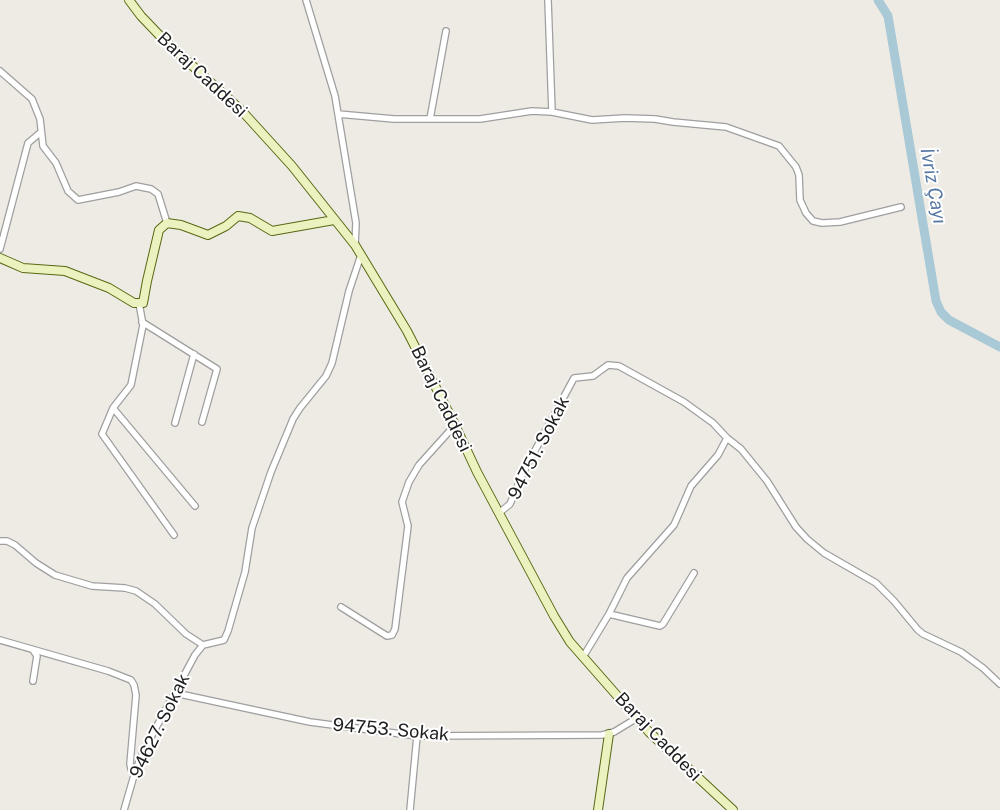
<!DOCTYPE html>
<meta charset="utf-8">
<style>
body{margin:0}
canvas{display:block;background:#eeebe5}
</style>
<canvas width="1000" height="810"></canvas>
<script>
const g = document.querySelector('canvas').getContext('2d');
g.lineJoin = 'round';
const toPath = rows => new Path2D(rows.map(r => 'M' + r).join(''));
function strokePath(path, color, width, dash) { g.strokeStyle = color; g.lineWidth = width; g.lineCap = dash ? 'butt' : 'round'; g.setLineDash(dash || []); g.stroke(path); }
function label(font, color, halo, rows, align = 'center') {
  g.font = font + ' "Public Sans",sans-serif'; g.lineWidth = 4; g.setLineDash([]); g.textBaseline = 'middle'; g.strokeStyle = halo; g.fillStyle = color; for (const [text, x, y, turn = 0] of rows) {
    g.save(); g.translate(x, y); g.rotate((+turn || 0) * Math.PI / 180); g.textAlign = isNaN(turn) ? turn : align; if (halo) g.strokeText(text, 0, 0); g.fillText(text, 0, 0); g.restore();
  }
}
strokePath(toPath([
 [878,0,888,16,936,301,941,312,949,320,1000,347]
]), '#aac9d6', 9);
const street = toPath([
 [306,0,335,96,356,223,355,245],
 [548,0,552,112],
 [0,71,32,99,40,119,43,146,56,163,68,191,78,200,119,192,136,186,151,189,158,194,167,223],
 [338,114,394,119,480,119,532,111,552,112,592,120,625,118,655,119,673,122,726,127,779,146,796,167,799,175,800,200,806,213,813,221,822,223,840,222,901,207],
 [430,119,446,31],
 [0,249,28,143,41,132],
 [139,303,143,325,131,385,113,408,195,506],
 [142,322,217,369,202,422],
 [113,408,102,434,174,535],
 [175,423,194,354],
 [499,513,510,504,524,471,574,378,593,376,608,365,619,366,684,402,713,423,727,438,741,449,767,481,796,527,807,539,824,553,876,583,894,601,918,630,923,634,961,652,983,668,1000,684],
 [0,541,7,541,15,545,36,563,55,575,92,586,125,588,136,591,155,604,186,634,203,645],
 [341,607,387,636,392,635,395,629,408,526,402,502,409,482,419,465,455,425],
 [609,614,660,626,663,624,694,573],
 [0,640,108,671,131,680,134,685,136,695,130,764,131,769,135,772],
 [203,645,224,640,228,631,245,572,252,528,271,472,293,419,300,408,326,376,332,363,349,291,361,255],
 [33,650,37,656,33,681],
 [583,657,609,614,627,578,674,525,691,486,718,455,727,438],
 [175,693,310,722,417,736,602,735,614,732,637,718],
 [124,810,135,772,144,750,195,655,203,645],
 [410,810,417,736]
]);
const secondary = toPath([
 [129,0,141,16,162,38,242,111,292,166,355,245,407,331,455,425,477,472,554,616,570,642,649,732,733,810],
 [0,258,23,268,65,271,109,288,134,303,143,303,147,281,159,230,167,223,181,225,208,235,226,226,238,216,250,218,272,231,334,220],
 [598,810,609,734]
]);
strokePath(street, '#9f9f9f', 8);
strokePath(secondary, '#596812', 10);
strokePath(street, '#fff', 5.5);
strokePath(secondary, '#ecf2bf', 8);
label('18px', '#1e1e1e', '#fff', [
 ["Baraj Caddesi",202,75,43],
 ["Baraj Caddesi",441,399,64],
 ["94751. Sokak",539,448,-63],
 ["94627. Sokak",160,726,-64],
 ["94753. Sokak",391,730,5],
 ["Baraj Caddesi",658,737,46]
]);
label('italic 19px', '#5677a2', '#fff', [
 ["İvriz Çayı",933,186,80]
]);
</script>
